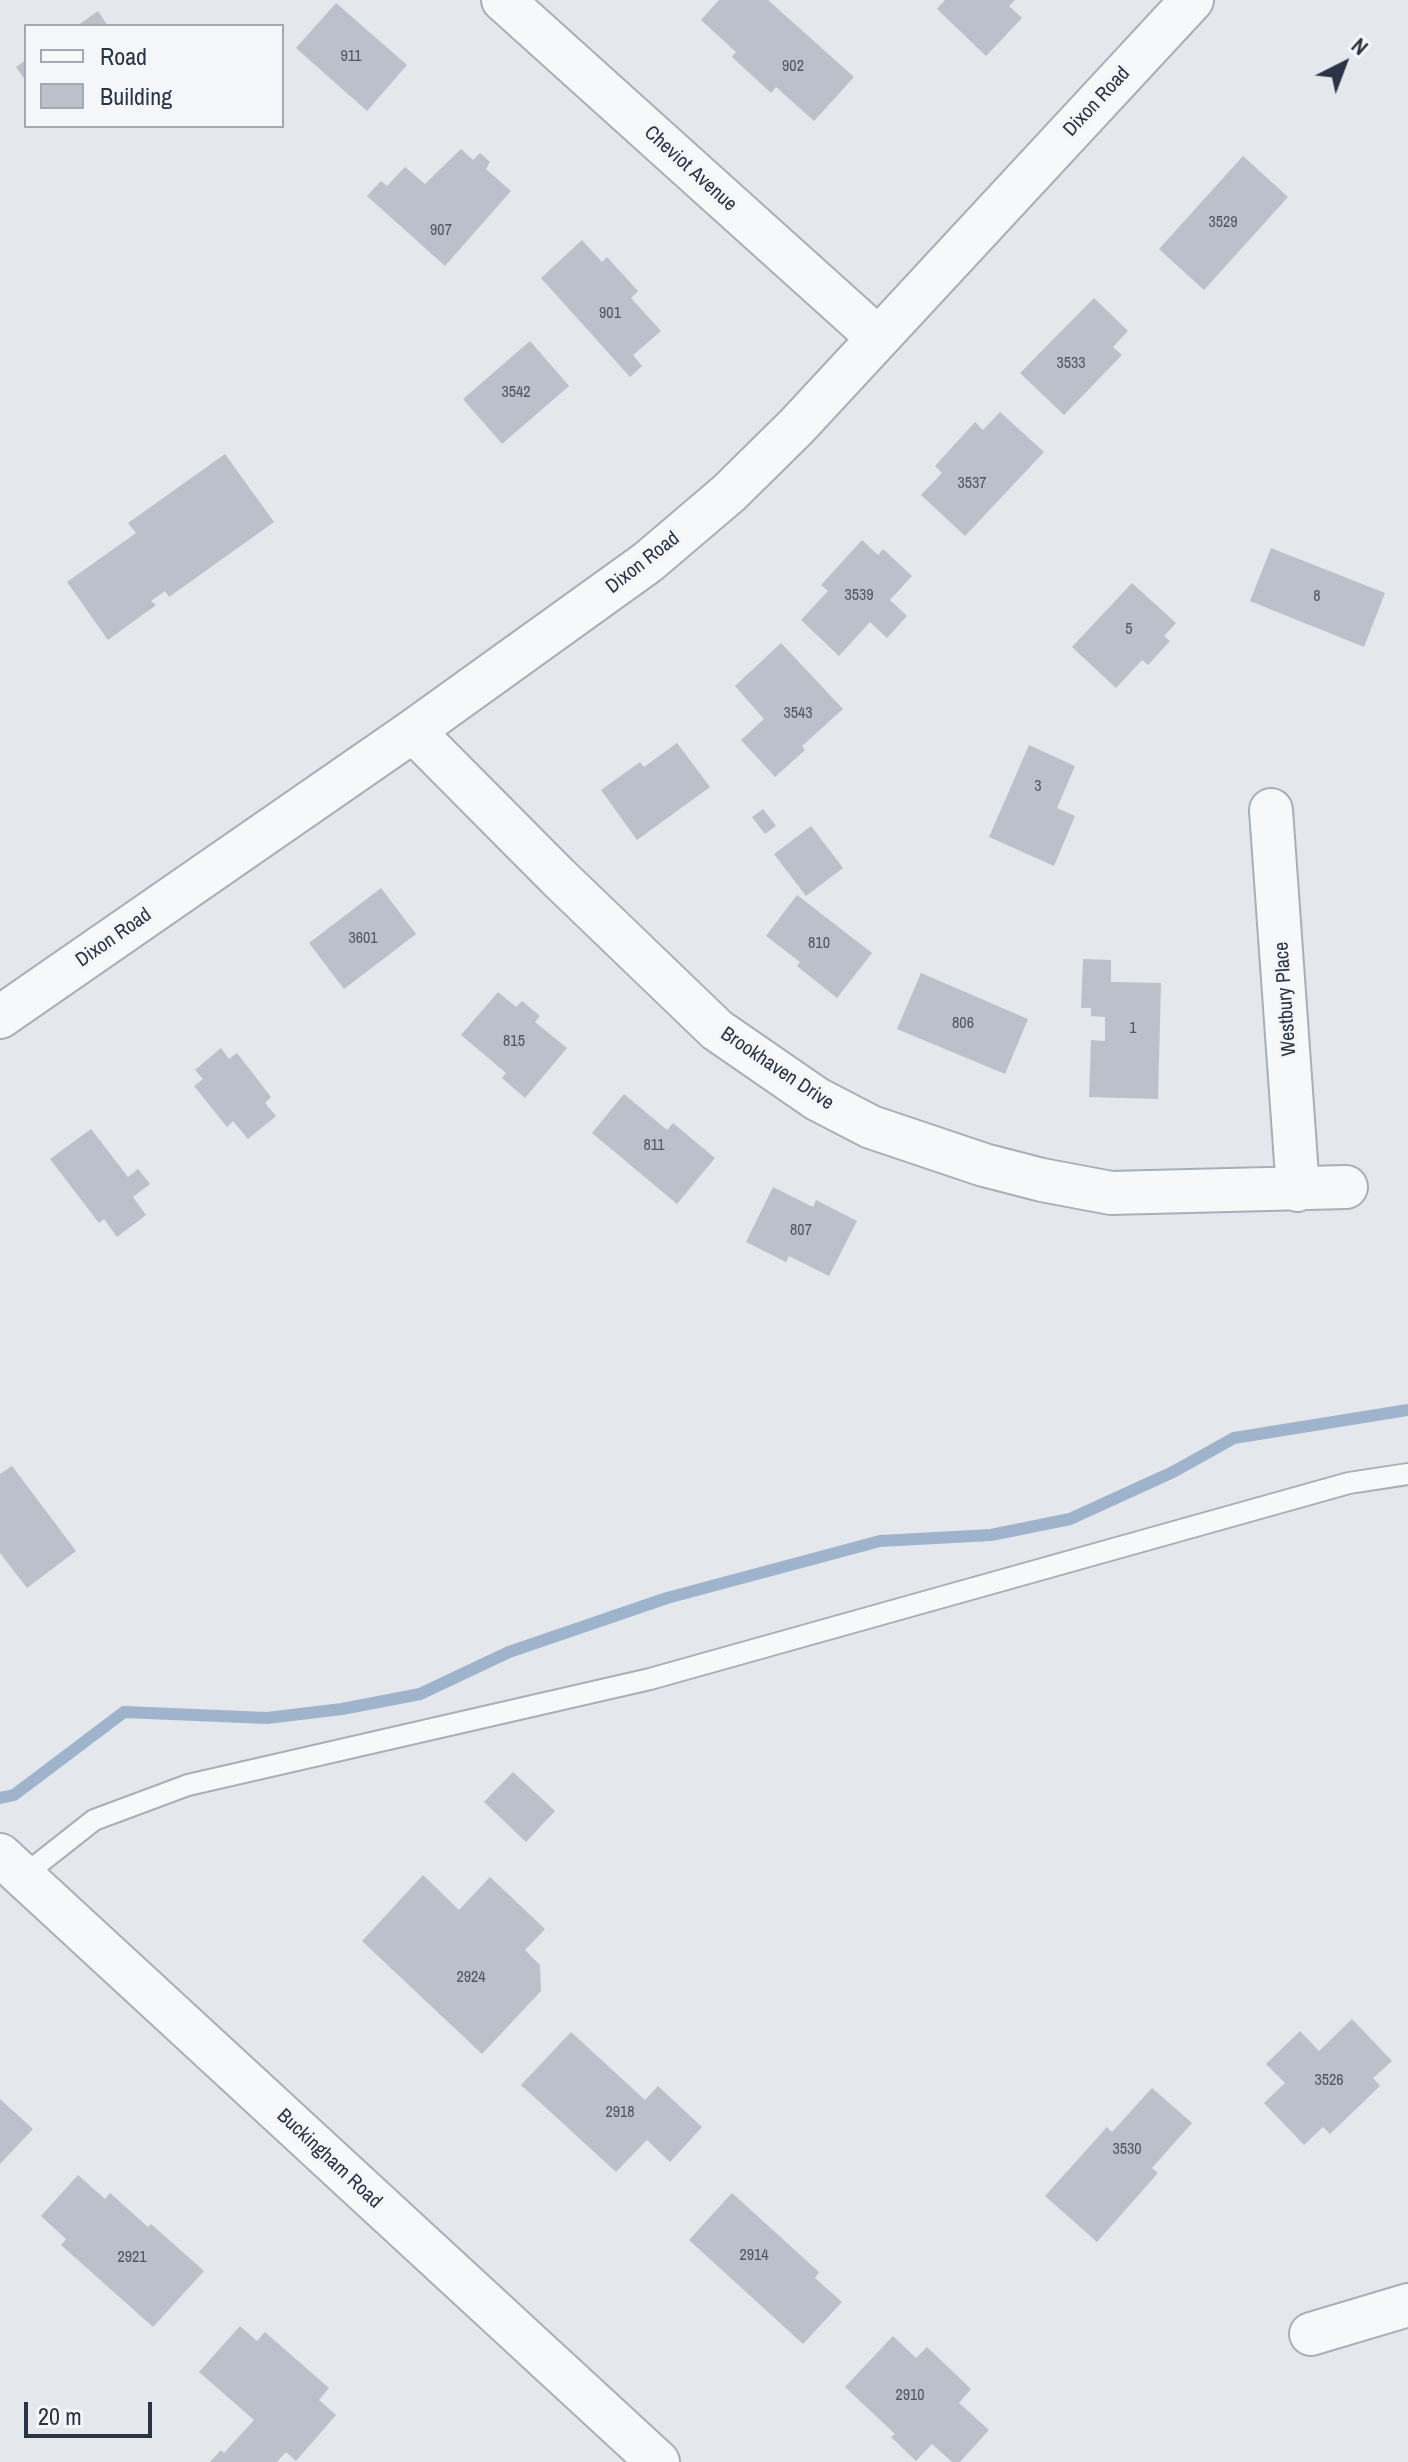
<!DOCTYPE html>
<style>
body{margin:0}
#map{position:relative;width:1408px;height:2462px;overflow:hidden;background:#e4e7ec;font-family:"Archivo Narrow",sans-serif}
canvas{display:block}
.legend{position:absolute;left:24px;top:24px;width:260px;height:104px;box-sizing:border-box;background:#f4f6f9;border:2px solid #a4a8b1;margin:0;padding:10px 14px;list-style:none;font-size:24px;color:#2b3445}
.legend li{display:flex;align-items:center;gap:16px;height:40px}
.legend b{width:40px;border:2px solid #a4a8b1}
.north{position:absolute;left:1304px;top:24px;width:80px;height:80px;-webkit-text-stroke:6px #f4f6f9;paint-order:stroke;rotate:42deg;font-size:22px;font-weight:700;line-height:32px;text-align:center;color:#2b3445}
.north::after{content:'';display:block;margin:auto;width:28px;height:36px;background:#2b3445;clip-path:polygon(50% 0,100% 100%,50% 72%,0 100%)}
.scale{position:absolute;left:24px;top:2402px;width:128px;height:36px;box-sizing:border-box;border:4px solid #2b3445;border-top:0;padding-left:10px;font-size:24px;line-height:28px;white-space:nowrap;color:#2b3445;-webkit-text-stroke:6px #f4f6f9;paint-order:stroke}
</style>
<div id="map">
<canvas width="1408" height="2462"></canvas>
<ul class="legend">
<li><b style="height:10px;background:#f7f8fa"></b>Road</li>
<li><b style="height:22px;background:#bbc0ca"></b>Building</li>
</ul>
<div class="north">N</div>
<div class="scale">20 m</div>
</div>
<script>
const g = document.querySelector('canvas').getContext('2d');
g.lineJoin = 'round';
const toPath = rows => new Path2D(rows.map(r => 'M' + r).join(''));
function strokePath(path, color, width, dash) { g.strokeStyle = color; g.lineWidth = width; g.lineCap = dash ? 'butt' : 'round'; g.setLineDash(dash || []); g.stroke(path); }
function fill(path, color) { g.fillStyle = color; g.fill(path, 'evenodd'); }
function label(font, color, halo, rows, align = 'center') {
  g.font = font + ' "Archivo Narrow",sans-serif'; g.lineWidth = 7; g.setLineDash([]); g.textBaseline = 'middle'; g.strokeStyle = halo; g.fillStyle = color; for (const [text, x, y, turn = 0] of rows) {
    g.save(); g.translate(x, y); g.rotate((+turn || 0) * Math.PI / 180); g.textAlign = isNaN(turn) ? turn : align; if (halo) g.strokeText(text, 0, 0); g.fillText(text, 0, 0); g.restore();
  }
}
strokePath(toPath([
 [0,1798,14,1795,124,1712,267,1718,342,1709,420,1694,509,1652,667,1598,880,1541,991,1535,1070,1519,1173,1472,1234,1438,1408,1410]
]), '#9fb4cc', 12);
fill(toPath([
 [719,0,768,0,854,77,814,121,776,87,771,93,732,57,736,52,701,20],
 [945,0,1015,0,1009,6,1022,18,986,56,937,9],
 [336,3,407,65,367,111,296,48],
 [98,11,108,26,77,26],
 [26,60,26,81,16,67],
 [461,149,473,160,480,153,490,162,486,169,511,191,445,266,367,196,381,181,387,186,405,167,425,184],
 [1243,156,1288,197,1204,290,1159,249],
 [582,240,602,262,607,257,638,291,631,298,661,331,633,355,642,366,630,377,541,278],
 [1094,298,1128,331,1113,347,1122,355,1064,415,1020,373],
 [530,341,569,386,502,444,463,399],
 [1000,412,1044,452,965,536,921,495,942,473,935,466,975,422,983,430],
 [225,454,274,522,169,597,165,591,151,601,156,605,108,640,67,582,136,533,128,523],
 [862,540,878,555,883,549,912,576,890,600,907,616,887,638,870,622,839,656,801,620,828,591,821,585],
 [1271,548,1385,593,1364,647,1250,601],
 [1132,583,1176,623,1164,636,1170,641,1148,665,1142,660,1116,688,1072,647],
 [781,643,843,709,802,746,805,750,775,777,741,740,764,719,735,686],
 [677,743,710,787,637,840,601,790,640,762,644,767],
 [1029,745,1075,766,1057,808,1075,816,1054,866,989,837],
 [763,809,776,826,765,834,752,817],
 [811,826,843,868,806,896,774,854],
 [381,888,416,934,344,989,309,943],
 [797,895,872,953,837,998,797,966,800,962,766,936],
 [1083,959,1111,960,1111,982,1161,983,1158,1099,1089,1097,1091,1040,1105,1041,1105,1017,1091,1016,1091,1008,1081,1008],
 [921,973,1028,1019,1005,1074,897,1029],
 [498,992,516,1007,522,1001,540,1016,535,1022,567,1048,525,1098,502,1078,506,1073,461,1035],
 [221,1048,229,1059,237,1053,271,1097,265,1103,276,1116,248,1139,233,1121,227,1127,194,1086,203,1079,195,1070],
 [624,1094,667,1130,673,1123,715,1158,677,1204,592,1133],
 [91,1129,128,1177,138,1169,150,1184,133,1197,146,1215,117,1237,104,1219,99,1223,50,1159],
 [773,1187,813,1207,816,1200,857,1221,829,1276,789,1256,786,1262,746,1242],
 [12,1466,76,1551,27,1588,0,1553,0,1474],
 [513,1772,555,1811,526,1842,484,1802],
 [423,1875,459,1910,490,1877,545,1929,525,1950,540,1965,541,1991,482,2054,362,1941],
 [1352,2019,1392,2061,1373,2078,1380,2086,1330,2134,1323,2127,1304,2145,1264,2103,1285,2083,1266,2064,1300,2031,1319,2051],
 [571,2032,645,2100,658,2086,702,2127,670,2162,647,2140,616,2172,521,2085],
 [1152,2088,1192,2123,1152,2168,1158,2173,1097,2242,1045,2196,1107,2127,1112,2132],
 [0,2099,33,2129,0,2164],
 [78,2175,105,2199,110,2193,148,2227,151,2224,204,2271,153,2327,61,2245,66,2239,41,2216],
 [732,2193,819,2272,815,2278,842,2302,803,2344,689,2240],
 [240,2326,257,2341,265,2332,329,2388,319,2400,336,2415,296,2461,286,2452,277,2462,210,2462,221,2450,224,2453,254,2420,199,2372],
 [893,2336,916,2358,927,2347,971,2389,959,2403,989,2430,960,2462,952,2462,932,2444,916,2461,891,2437,895,2434,845,2387]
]), '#bbc0ca');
const lane = toPath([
 [23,1876,94,1820,188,1785,650,1679,1349,1483,1408,1474]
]);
const street = toPath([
 [503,0,877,337],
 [413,731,558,877,717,1030,817,1099,871,1127,984,1165,1042,1180,1111,1193,1346,1187],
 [1271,810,1298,1190],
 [0,1017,413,731,648,562,729,493,797,426,1192,0],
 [0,1855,658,2462],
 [1311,2334,1408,2305]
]);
strokePath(lane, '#a9aeb7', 24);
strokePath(street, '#a9aeb7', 46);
strokePath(lane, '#f7f8fa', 20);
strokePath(street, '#f7f8fa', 42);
label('16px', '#4f5766', null, [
 ["911",351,57],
 ["902",793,67],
 ["3529",1223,223],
 ["907",441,231],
 ["901",610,314],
 ["3533",1071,364],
 ["3542",516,393],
 ["3537",972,484],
 ["3539",859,596],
 ["8",1317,597],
 ["5",1129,630],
 ["3543",798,714],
 ["3",1038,787],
 ["3601",363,939],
 ["810",819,944],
 ["806",963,1024],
 ["1",1133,1029],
 ["815",514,1042],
 ["811",654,1146],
 ["807",801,1231],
 ["2924",471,1978],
 ["3526",1329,2081],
 ["2918",620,2113],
 ["3530",1127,2150],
 ["2914",754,2256],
 ["2921",132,2258],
 ["2910",910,2396]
]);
label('20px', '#2b3445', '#f4f6f9', [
 ["Dixon Road",1097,102,-47],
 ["Cheviot Avenue",690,169,42],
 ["Dixon Road",643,563,-38],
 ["Dixon Road",114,938,-35],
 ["Westbury Place",1286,999,-94],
 ["Brookhaven Drive",777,1069,34],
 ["Buckingham Road",329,2159,43]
]);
</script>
